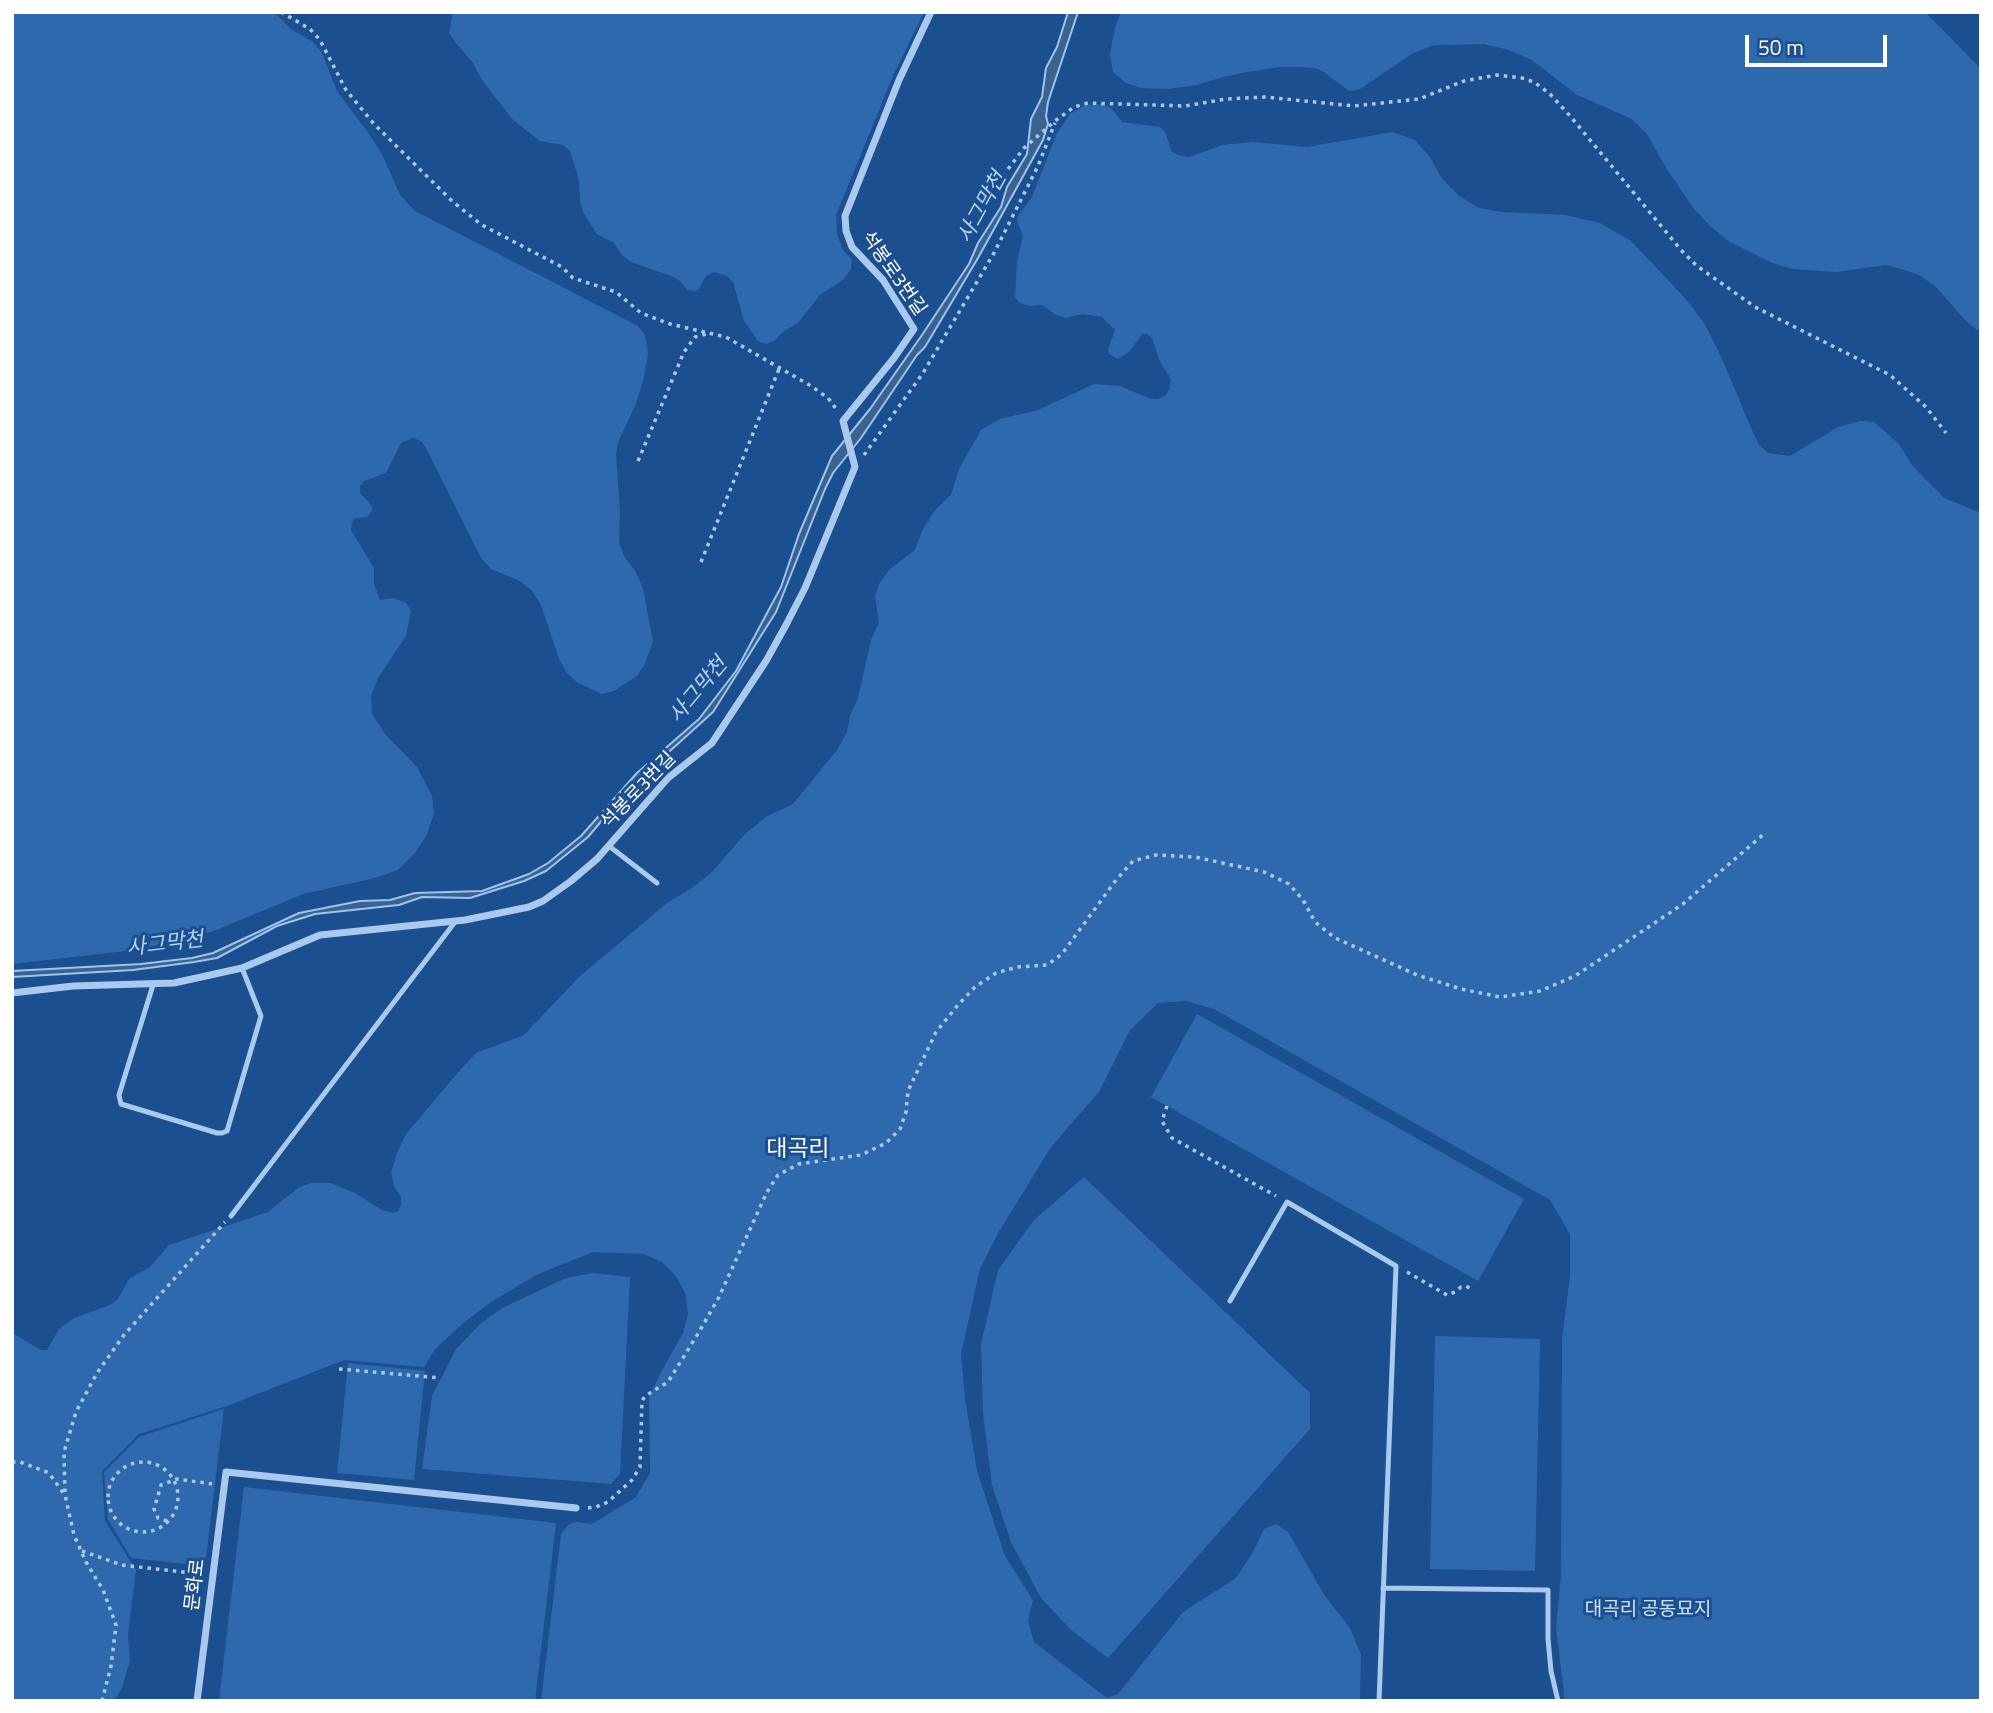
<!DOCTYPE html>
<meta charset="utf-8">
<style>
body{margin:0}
#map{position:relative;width:1993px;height:1713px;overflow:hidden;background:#1b4f8f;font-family:"Titillium Web",sans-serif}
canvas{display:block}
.frame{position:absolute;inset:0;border:14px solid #fff;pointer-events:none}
.scale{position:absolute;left:1745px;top:35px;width:142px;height:32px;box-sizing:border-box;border:4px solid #fff;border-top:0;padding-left:9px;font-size:21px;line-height:24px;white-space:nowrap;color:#fff;-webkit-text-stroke:5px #1b4f8f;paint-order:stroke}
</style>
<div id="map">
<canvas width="1993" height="1713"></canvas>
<div class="frame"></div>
<div class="scale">50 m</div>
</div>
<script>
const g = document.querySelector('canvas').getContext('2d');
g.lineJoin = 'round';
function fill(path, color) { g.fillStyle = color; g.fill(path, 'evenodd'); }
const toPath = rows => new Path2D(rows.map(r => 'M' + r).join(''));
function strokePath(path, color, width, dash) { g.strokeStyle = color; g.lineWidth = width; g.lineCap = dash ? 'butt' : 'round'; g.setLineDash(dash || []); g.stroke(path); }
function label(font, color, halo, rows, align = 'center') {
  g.font = font + ' "Titillium Web","Noto Sans KR",sans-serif'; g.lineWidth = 6; g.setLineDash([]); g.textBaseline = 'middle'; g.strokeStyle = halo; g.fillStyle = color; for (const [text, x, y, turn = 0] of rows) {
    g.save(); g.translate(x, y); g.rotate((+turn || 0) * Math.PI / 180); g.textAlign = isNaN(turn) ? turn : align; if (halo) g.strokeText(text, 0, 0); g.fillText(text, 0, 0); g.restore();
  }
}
fill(toPath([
 [12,12,274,12,292,30,312,41,321,51,337,91,369,134,382,154,400,195,415,211,638,326,645,335,648,354,644,377,636,404,618,442,616,454,620,512,619,543,624,556,636,572,643,589,653,641,645,664,637,676,614,691,602,694,578,683,567,673,559,659,541,605,532,591,520,581,491,569,481,558,426,448,421,441,413,438,401,443,386,473,364,481,360,486,360,493,372,506,372,511,367,517,353,519,351,530,374,568,374,584,380,600,393,598,399,600,406,603,411,611,406,636,378,678,371,696,372,714,385,734,417,767,432,796,434,814,426,836,415,853,398,870,375,878,303,894,214,931,143,949,12,964],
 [453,12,924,12,893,76,836,215,837,234,843,250,852,260,851,269,844,279,820,295,798,323,784,331,774,341,766,344,758,341,744,321,733,282,727,276,714,272,705,277,699,289,694,291,687,290,680,281,671,276,631,262,622,255,614,243,597,234,583,212,580,201,579,180,570,151,563,145,540,141,512,119,482,80,473,63,455,42,449,33],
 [1121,12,1925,12,1981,69,1981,333,1966,321,1936,287,1921,276,1905,270,1886,265,1836,272,1793,269,1772,263,1730,242,1712,228,1694,209,1668,171,1647,134,1632,119,1577,95,1532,60,1509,50,1484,44,1434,45,1413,53,1360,89,1349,91,1324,72,1315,68,1300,67,1280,67,1247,72,1223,77,1197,85,1168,89,1141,88,1126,83,1113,72,1110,54,1115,27],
 [1103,104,1112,109,1122,122,1160,127,1165,132,1172,152,1181,156,1190,157,1222,145,1252,142,1307,147,1393,132,1415,140,1429,156,1441,177,1458,195,1479,208,1502,212,1566,215,1600,223,1631,241,1684,297,1704,323,1720,354,1751,428,1759,445,1768,453,1790,456,1838,427,1860,421,1874,422,1899,444,1911,464,1944,498,1981,513,1981,1701,1565,1701,1556,1628,1561,1576,1562,1339,1570,1276,1570,1234,1550,1200,1214,1009,1186,1001,1158,1003,1130,1030,1099,1092,1051,1147,997,1235,980,1269,961,1354,965,1399,977,1471,1005,1556,1033,1600,1028,1621,1034,1642,1107,1698,1118,1694,1183,1612,1236,1578,1253,1552,1264,1529,1276,1524,1288,1532,1325,1596,1350,1628,1361,1655,1360,1701,541,1701,561,1534,569,1524,577,1522,592,1524,636,1497,650,1473,649,1398,661,1372,683,1333,688,1314,686,1295,676,1276,662,1262,644,1254,593,1252,538,1274,491,1302,461,1325,435,1349,424,1367,344,1360,227,1406,139,1434,102,1471,105,1521,136,1570,128,1635,130,1660,122,1688,114,1701,12,1701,12,1333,41,1350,47,1350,59,1329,74,1318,110,1305,117,1300,130,1278,150,1267,169,1245,268,1212,298,1188,311,1183,330,1183,353,1192,382,1210,393,1213,398,1211,401,1206,401,1197,394,1186,391,1172,397,1153,406,1134,461,1069,476,1053,524,1035,579,977,667,903,695,886,712,872,745,834,767,816,792,805,837,750,847,732,850,716,858,698,871,640,879,623,875,596,879,584,889,570,915,550,923,529,937,508,951,495,959,469,981,430,1000,419,1038,410,1094,384,1120,386,1151,399,1158,399,1165,396,1169,390,1171,379,1160,362,1152,338,1147,334,1142,334,1130,351,1118,359,1109,354,1108,349,1115,330,1102,317,1082,314,1066,318,1056,315,1042,305,1030,306,1020,303,1015,297,1017,261,1023,236,1017,221,1018,216,1032,197,1056,135,1070,114,1084,106],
 [1197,1014,1524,1199,1478,1281,1151,1097],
 [1084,1177,1310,1393,1310,1429,1108,1658,1071,1630,1041,1598,1011,1542,992,1485,983,1413,981,1344,998,1270,1034,1220],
 [593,1273,630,1277,620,1474,611,1484,422,1469,432,1396,456,1349,481,1323,504,1307,566,1278],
 [1435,1336,1540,1339,1535,1571,1430,1569],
 [348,1363,425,1371,414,1480,337,1473],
 [224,1409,205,1566,131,1558,108,1519,104,1472,139,1437],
 [244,1487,556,1523,535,1701,219,1701]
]), '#2e69ad');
const water = toPath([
 [1068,12,1078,12,1048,102,1046,116,1048,124,1043,140,978,258,925,347,917,355,861,438,833,473,825,489,776,612,713,712,629,788,588,837,546,871,524,881,470,898,422,897,399,905,315,914,277,926,217,958,194,962,133,970,12,977,12,971,141,964,192,958,213,953,299,913,360,901,390,900,415,893,482,891,529,874,548,863,581,836,637,773,699,719,736,671,781,587,799,534,832,456,870,409,922,335,969,264,978,243,1001,207,1007,187,1027,154,1031,119,1042,97,1046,68,1057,47,1068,12]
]);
fill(water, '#3c6290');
strokePath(water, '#9cc4f0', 2);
strokePath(toPath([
 [281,12,310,29,320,40,346,90,374,124,453,202,482,225,562,267,573,278,616,292,641,313,670,324,726,337,811,386,828,398,837,410],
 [1008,169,1024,148,1055,121,1074,107,1088,103,1185,106,1226,99,1265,97,1354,106,1419,99,1464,81,1497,75,1522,78,1534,82,1550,94,1571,117,1681,250,1697,266,1755,307,1890,375,1926,407,1946,433],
 [864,455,923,373,994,253,1038,166,1055,123],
 [638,461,684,352,695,337,710,333],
 [701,562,779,369],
 [1167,1106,1162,1121,1172,1138,1276,1196],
 [1407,1272,1447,1295,1455,1292,1461,1287,1466,1286,1473,1290],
 [339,1369,440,1378],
 [12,1462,20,1462,49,1473,64,1494],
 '108 1497a35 35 0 1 1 70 0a35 35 0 1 1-70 0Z',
 [588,1508,596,1507,608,1502,632,1480,640,1467,642,1401,645,1396,668,1382,699,1332,719,1297,767,1192,778,1175,799,1164,861,1155,886,1143,900,1129,906,1112,908,1091,936,1032,958,1005,975,987,996,973,1017,967,1047,965,1062,954,1116,880,1133,861,1156,855,1195,857,1264,872,1289,884,1303,900,1315,922,1335,938,1417,975,1461,989,1500,997,1540,991,1575,976,1683,904,1765,833],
 [167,1521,158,1518,154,1509,161,1485,177,1479,212,1484],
 [82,1551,122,1565,200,1574],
 [102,1701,111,1666,116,1625,103,1590,86,1562,74,1535,65,1495,64,1452,76,1412,97,1373,124,1335,225,1222]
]), '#a9c9ee', 3.5, [3.5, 5]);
strokePath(toPath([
 [609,846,657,883],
 [153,985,119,1095,121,1104,217,1133,222,1133,227,1131,261,1016,242,968],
 [231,1216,455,922],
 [1230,1301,1287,1202,1396,1266,1379,1701],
 [1383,1588,1548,1590,1548,1639,1551,1671,1558,1701]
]), '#a9c9ee', 5);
strokePath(toPath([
 [12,993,73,986,174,983,242,968,320,935,465,920,529,907,543,901,571,881,597,859,668,778,712,743,766,661,786,625,805,588,855,467,843,421,894,358,914,329,883,280,852,247,846,231,845,216,899,80,931,12],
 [197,1701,226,1472,576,1508]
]), '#a9c9ee', 7);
label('19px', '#fff', '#1b4f8f', [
 ["석봉로3번길",893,274,55],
 ["석봉로3번길",639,791,-46],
 ["문화로",196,1585,-83]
]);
label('19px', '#cfe3fa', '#1b4f8f', [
 ["대곡리 공동묘지",1648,1610]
]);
label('italic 21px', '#b5d3f5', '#1b4f8f', [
 ["사그막천",983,208,-61],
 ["사그막천",699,691,-50],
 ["사그막천",165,945,-7]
]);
label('23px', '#fff', '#1b4f8f', [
 ["대곡리",798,1150]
]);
</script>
